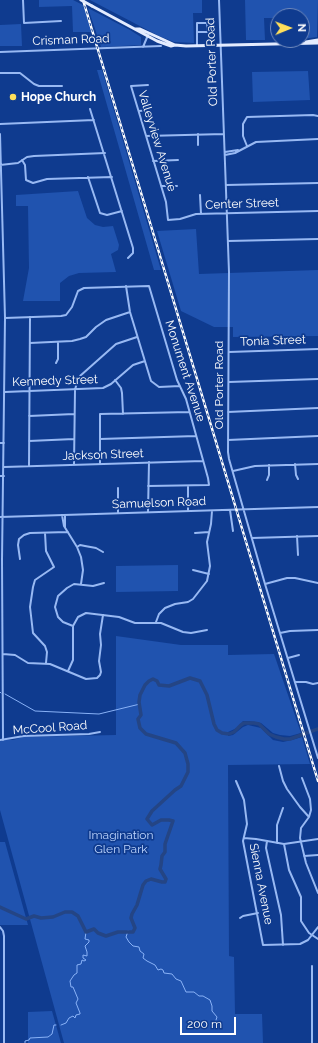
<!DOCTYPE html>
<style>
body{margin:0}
#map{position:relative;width:318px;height:1043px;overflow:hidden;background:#0f3b8f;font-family:Raleway,sans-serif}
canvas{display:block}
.north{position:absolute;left:270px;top:8px;width:40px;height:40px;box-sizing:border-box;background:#0f3b8f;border:1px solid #6f89bc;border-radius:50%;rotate:89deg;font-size:11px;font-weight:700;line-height:16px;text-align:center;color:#fff}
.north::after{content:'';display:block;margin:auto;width:14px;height:18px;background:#ffdf5a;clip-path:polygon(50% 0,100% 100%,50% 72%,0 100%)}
.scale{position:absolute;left:180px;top:1017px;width:56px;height:18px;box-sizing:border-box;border:2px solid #fff;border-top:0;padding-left:5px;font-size:12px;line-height:14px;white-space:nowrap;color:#fff;-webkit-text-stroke:3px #0f3b8f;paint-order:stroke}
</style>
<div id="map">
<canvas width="318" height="1043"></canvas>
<div class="north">N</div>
<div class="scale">200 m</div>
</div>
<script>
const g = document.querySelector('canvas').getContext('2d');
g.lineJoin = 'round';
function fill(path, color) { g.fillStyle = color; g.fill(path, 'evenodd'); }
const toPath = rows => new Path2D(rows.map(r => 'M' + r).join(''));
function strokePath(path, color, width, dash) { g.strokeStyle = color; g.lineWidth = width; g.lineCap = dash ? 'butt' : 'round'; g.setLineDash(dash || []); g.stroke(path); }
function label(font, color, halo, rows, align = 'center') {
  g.font = font + ' Raleway,sans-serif'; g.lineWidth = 3.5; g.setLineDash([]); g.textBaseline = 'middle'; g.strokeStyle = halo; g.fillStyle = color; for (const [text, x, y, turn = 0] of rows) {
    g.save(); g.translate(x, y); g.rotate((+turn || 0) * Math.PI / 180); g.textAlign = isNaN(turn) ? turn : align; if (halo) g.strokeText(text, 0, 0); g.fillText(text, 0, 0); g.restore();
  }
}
fill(toPath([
 [39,0,73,0,83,5,92,32,73,32,72,6,39,7],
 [90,0,202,0,202,13,193,13,194,43,174,42,159,36],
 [245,0,318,0,317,37,302,39,302,16,278,16,278,18,264,18,265,40,246,40],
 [88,8,130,30,141,37,141,45,101,47],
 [21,24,22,46,0,46,0,25],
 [97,70,102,70,161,270,154,270],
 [308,71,310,100,253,102,252,72],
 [78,191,87,218,95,225,103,227,113,226,119,245,118,250,111,254,116,272,79,273,69,276,60,283,60,301,23,301,29,268,28,206,16,206,16,195],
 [196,229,199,274,318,270,318,336,233,337,233,327,214,327,181,311,157,231],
 [178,565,178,591,116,592,116,566],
 [116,636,181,645,228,645,228,655,274,654,301,733,290,736,280,735,273,733,261,723,249,721,243,721,237,728,228,732,228,736,233,735,243,727,248,725,261,728,273,740,283,742,292,740,302,737,310,764,228,765,229,956,234,957,235,1014,262,1014,263,1043,64,1043,0,810,0,740,13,740,23,737,116,735],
 [0,842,5,842,28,925,0,925],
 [52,1011,61,1043,28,1043,28,1012]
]), '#2053af');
strokePath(toPath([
 [0,692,1,693],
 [5,694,35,711,99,714,140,704],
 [128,931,126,937,129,942,133,946,139,947,140,951,144,954,143,958,147,961,155,965,158,970,161,969,163,970,164,973,172,974,176,979,181,981,186,992,194,992,199,996,203,996,210,1000,212,1006,212,1011,217,1017,216,1020],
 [61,1025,66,1023,69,1018,73,1016,75,1018,76,1015,80,1014,80,1013,76,1003,78,999,73,987,71,987,70,981,74,975,77,973,77,965,81,964,82,960,84,961,86,960,83,958,83,955,87,956,87,952,85,946,89,942,89,940,85,939,86,932],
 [25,1043,25,1041,29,1040,30,1038,48,1037,52,1034,54,1025,56,1025]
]), '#89b2f7', 1);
strokePath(toPath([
 [0,907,26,919,34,916,41,918,53,917,65,912,72,912,78,916,86,932,94,929,98,933,106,936,118,932,133,932,135,928,131,918,132,914,137,905,143,885,146,881,151,879,162,882,165,882,166,879,160,869,161,865,162,856,165,852,165,844,173,821,169,820,161,820,152,825,147,819,152,811,175,790,181,786,188,772,188,764,185,753,176,743,146,734,140,728,138,719,141,715,139,702,140,695,145,685,149,681,153,679,157,681,159,685,169,686,190,678,200,681,207,695,214,724,217,730,222,733,229,734,234,732,241,725,244,723,254,723,259,724,269,734,276,737,284,739,290,739,318,729]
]), '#244585', 3.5);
strokePath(toPath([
 [23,0,24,23,61,21],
 [219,0,229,272,228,452,229,459,265,584,318,758],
 [197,32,208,32,207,23,197,23,197,46],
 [143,47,148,35],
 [0,52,161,46],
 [0,73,20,73,34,84,39,86,62,86],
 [148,85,131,86,166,202,168,220,180,219,196,214,318,211],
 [90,109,133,248,133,253,128,258],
 [139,111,150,110],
 [0,124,94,120],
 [0,134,5,318,2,560,3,740],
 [198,134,198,145],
 [146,136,224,134],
 [247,146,243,136,243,124,247,117,313,115,318,116],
 [225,152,238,150],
 [225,155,235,153,256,142,318,139],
 [22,160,25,165,26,180,33,183,47,179,112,177],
 [153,161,178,160],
 [0,165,18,163,27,157,34,156,105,153],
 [88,177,100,213,107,215,122,211],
 [226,185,318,183],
 [161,186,177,186],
 [200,195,201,214],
 [228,241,318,239],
 [126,286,130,312,151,381,159,387,180,386],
 [5,318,61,316,66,315,72,307,78,291,84,288,149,286,177,380,186,399,208,478,209,485,148,486],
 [30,343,72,341,80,339,86,337,96,327,106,320,130,312],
 [229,352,318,349],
 [56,363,58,359,58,342],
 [115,380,121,388,122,393,123,414],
 [229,382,318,379],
 [5,392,103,388,111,384,133,365,145,361],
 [228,412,318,408],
 [29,416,74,414],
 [100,439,196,436],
 [228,440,318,436],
 [29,441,74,439],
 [0,443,4,443],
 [100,464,100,414,189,412],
 [295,464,296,475,298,479],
 [74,465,75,390,77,382,80,376,116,344,137,337],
 [29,466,30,317],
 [4,467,203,461],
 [233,471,255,466,318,464],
 [0,476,4,476],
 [267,480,269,475,269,465],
 [188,486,188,511],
 [230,510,233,531],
 [148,512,149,462],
 [118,513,118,488],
 [62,515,64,526,77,547,81,557,83,570,81,584],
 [65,515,65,527],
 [0,517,318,507],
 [45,533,46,551,54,567,35,580,33,587,30,607,33,633,45,646,47,652,46,663],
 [195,533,209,532],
 [297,536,298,555],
 [252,538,318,536],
 [77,547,80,545,85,546,96,548,103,552],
 [20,559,18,545,19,539,24,535,30,533,68,532],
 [193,570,209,574],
 [265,584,287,578,295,578,318,583],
 [156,622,159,614,165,608,175,604,188,602,193,599,207,581,210,566,207,542,211,524,212,511],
 [73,626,63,622,58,617,55,607,58,596,67,588,74,584,93,586,104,583],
 [280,633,290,631,318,630],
 [3,654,15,655,28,663,50,664,86,679,97,678,100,675,101,672,99,661,101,645,100,634,103,615],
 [288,658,299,655],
 [68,671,73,660,73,626,78,617,86,613,119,617,135,623,161,623,183,632,191,633,207,630],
 [295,682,306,682,313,684,318,683],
 [0,740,24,736,89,734,100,732],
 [279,766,283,781,287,789,300,807,309,817],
 [302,778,310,799,311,810,309,817,301,828,300,838,306,863,318,893],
 [236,781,244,800,247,824,243,841,263,945,300,944,308,940,318,927],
 [244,838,256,839,284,844,318,839],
 [267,841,266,848,281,915,283,945],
 [277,843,277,825,283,808],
 [284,844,289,870,301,897,301,921,309,933,318,939],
 [304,856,318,855],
 [240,918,243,916,258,913],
 [0,927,3,931,4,936,4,1043],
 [312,966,312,1043]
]), '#98b9f3', 2);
strokePath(toPath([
 [92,6,157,41,171,46,175,45,186,46,318,43],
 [136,29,140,29,175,45],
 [306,42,318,40]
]), '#e4ecff', 3);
const rail = toPath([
 [83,0,318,781]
]);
strokePath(rail, '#fff', 2.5);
strokePath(rail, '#0f3b8f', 1, [3]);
strokePath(toPath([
 [81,0,92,6]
]), '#e4ecff', 3);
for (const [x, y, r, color] of [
 [13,97,4,"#ffdf5a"]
]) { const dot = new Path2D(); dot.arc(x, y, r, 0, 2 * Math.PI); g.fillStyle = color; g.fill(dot); strokePath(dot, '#0f3b8f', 1.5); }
label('12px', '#fff', '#0f3b8f', [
 ["Crisman Road",71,40,-2],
 ["Old Porter Road",212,62,-92],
 ["Valleyview Avenue",157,141,73],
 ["Center Street",242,204,-2],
 ["Tonia Street",273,341,-2],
 ["Monument Avenue",185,371,72],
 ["Kennedy Street",55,381,-2],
 ["Old Porter Road",219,385,-90],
 ["Jackson Street",103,455,-2],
 ["Samuelson Road",159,503,-2],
 ["McCool Road",50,728,-4],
 ["Sienna Avenue",261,884,79]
]);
label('bold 12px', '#fff', '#0f3b8f', [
 ["Hope Church",21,97]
], 'left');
label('12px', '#bfd6fe', '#0f3b8f', [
 ["Imagination",121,835],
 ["Glen Park",121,849]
]);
</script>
